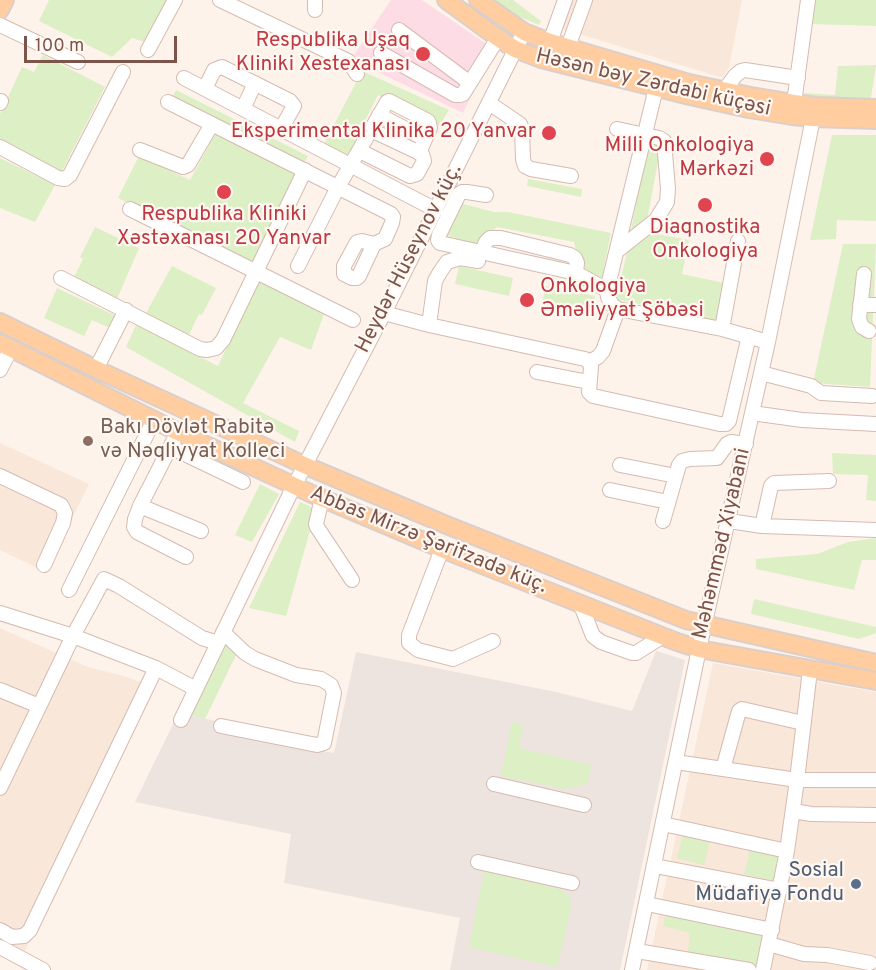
<!DOCTYPE html>
<meta charset="utf-8">
<style>
body{margin:0}
#map{position:relative;width:876px;height:970px;overflow:hidden;background:#fef3ea;font-family:Overpass,sans-serif}
canvas{display:block}
.scale{position:absolute;left:24px;top:36px;width:153px;height:27px;box-sizing:border-box;border:3px solid #7d5449;border-top:0;padding-left:8px;font-size:18px;line-height:21px;white-space:nowrap;color:#7d5449;-webkit-text-stroke:4px #fff8f2;paint-order:stroke}
</style>
<div id="map">
<canvas width="876" height="970"></canvas>
<div class="scale">100 m</div>
</div>
<script>
const g = document.querySelector('canvas').getContext('2d');
g.lineJoin = 'round';
function fill(path, color) { g.fillStyle = color; g.fill(path, 'evenodd'); }
const toPath = rows => new Path2D(rows.map(r => 'M' + r).join(''));
function strokePath(path, color, width, dash) { g.strokeStyle = color; g.lineWidth = width; g.lineCap = dash ? 'butt' : 'round'; g.setLineDash(dash || []); g.stroke(path); }
function label(font, color, halo, rows, align = 'center') {
  g.font = font + ' Overpass,sans-serif'; g.lineWidth = 4.5; g.setLineDash([]); g.textBaseline = 'middle'; g.strokeStyle = halo; g.fillStyle = color; for (const [text, x, y, turn = 0] of rows) {
    g.save(); g.translate(x, y); g.rotate((+turn || 0) * Math.PI / 180); g.textAlign = isNaN(turn) ? turn : align; if (halo) g.strokeText(text, 0, 0); g.fillText(text, 0, 0); g.restore();
  }
}
fill(toPath([
 [573,0,742,0,729,68,723,78,563,29],
 [0,443,89,484,46,572,0,550],
 [0,628,88,667,120,675,153,686,25,951,0,938],
 [713,663,876,692,876,970,647,970]
]), '#f9e7da');
fill(toPath([
 [656,651,685,660,620,970,450,970,460,918,284,883,291,834,135,802,176,718,187,722,191,715,215,721,223,733,334,753,356,652,556,692,632,711]
]), '#eee4df');
fill(toPath([
 [391,0,422,0,494,49,463,113,351,59]
]), '#fddce5');
fill(toPath([
 [49,0,172,0,148,43,132,38,112,57,39,21],
 [493,0,513,0,541,21,539,25,513,14],
 [813,0,876,0,876,26,810,24],
 [43,55,105,87,61,173,0,143,0,114,22,67,34,72],
 [876,65,870,104,803,99,804,93,835,95,838,66],
 [362,71,449,110,439,126,378,95,347,157,324,144],
 [176,90,308,156,253,263,118,198,139,156,190,180,216,133,167,106],
 [832,135,876,135,876,221,837,220,836,239,810,240],
 [649,138,661,145,646,226,629,240],
 [0,158,55,185,35,222,0,208],
 [528,179,582,189,581,197,527,186],
 [460,203,494,212,508,212,611,233,602,277,581,273,574,242,497,227,476,245,446,235],
 [95,227,139,248,114,306,85,283,74,277,83,259,80,257],
 [651,233,689,240,682,274,724,283,716,322,616,299,627,252],
 [843,244,876,244,870,387,813,383],
 [172,266,216,288,202,315,199,314,185,343,141,322],
 [459,266,513,278,509,296,455,284],
 [258,281,325,311,311,350,280,337,243,403,299,431,295,442,126,347,136,325,218,366],
 [546,286,595,296,591,314,542,303],
 [57,288,116,316,110,328,92,320,84,336,44,318],
 [832,453,876,455,876,501,866,500,868,475,833,474],
 [260,484,279,494,252,542,235,535],
 [300,502,316,509,286,616,249,608],
 [876,538,876,560,862,560,854,590,756,569,756,559,817,554,848,542],
 [754,599,876,627,876,633,859,639,751,614],
 [226,644,237,653,205,719,191,715],
 [512,722,523,725,519,748,592,765,587,784,565,789,501,776],
 [683,834,710,840,704,865,677,858],
 [750,849,780,856,775,881,744,874],
 [484,871,557,888,565,892,570,898,571,908,557,967,469,947],
 [667,909,765,934,757,965,688,952,690,933,663,926]
]), '#dcefc5');
const minor = toPath([
 [220,0,348,61,357,74],
 [315,0,315,10],
 [0,25,78,62],
 [399,30,470,83],
 [550,42,565,0],
 [568,47,585,0],
 [148,50,175,0],
 [381,53,455,95,460,95,463,94,498,38],
 [184,78,436,210],
 [656,88,607,290,608,297,612,305,618,309,722,329,768,342],
 [205,89,214,70,222,67,290,101,294,106,281,129],
 [724,91,735,76,741,71,745,70,798,78],
 [168,102,391,214,393,217,392,223,385,239,374,244,362,241,357,242,344,266,344,274,352,278,357,278,359,276,374,244],
 [0,103,1,101],
 [489,103,520,124,522,129,523,159,525,166,531,169,571,176],
 [794,103,808,0],
 [243,109,255,83],
 [379,115,425,139],
 [617,129,659,138,664,141,668,189,667,202,656,220,617,251],
 [0,147,58,178,65,179,70,175,123,72],
 [140,150,183,167,188,165,212,124],
 [360,151,410,176,417,174,424,161,422,154,371,130],
 [486,195,467,192,462,192,459,194,439,235,438,240,440,243,576,273,607,290],
 [130,209,353,320],
 [481,253,486,242,490,238,501,238,570,255,575,258,577,263,576,273],
 [298,266,338,187,387,102,389,101,428,121,429,123,430,128,419,153],
 [864,274,859,319,862,327,869,331],
 [61,278,200,349,207,350,216,348,223,340,305,170],
 [860,305,876,305],
 [384,313,429,325,585,359,589,362,591,367,589,392,593,396,720,424,726,424,729,421,749,336],
 [429,325,435,281,440,272,447,262,460,258,478,261],
 [722,329,738,241],
 [589,362,598,357,603,351,618,309],
 [96,369,126,310],
 [0,370,11,348],
 [537,372,589,382],
 [761,373,811,386,821,393,872,396],
 [752,413,802,420,876,424],
 [178,432,140,506,135,519,134,527,137,532,186,557],
 [170,447,243,482],
 [620,465,676,476],
 [0,476,61,505,65,513,63,523,44,565],
 [610,490,668,502],
 [322,498,316,524,317,527,352,580],
 [140,506,201,531],
 [663,521,679,465,682,461,690,459,717,458,727,444,731,442,746,444],
 [729,521,762,526,876,530],
 [762,526,771,486,774,483,829,481],
 [442,549,409,635,409,643,418,650,453,659,493,641],
 [69,590,154,420],
 [580,603,593,636,601,642,632,653,636,653,663,636],
 [0,613,73,636,156,668],
 [0,690,39,706],
 [181,720,290,494,384,313,524,32],
 [221,726,317,745,324,743,334,693,331,685,321,679,296,675,255,659,245,653,223,632],
 [676,762,797,780,876,780],
 [723,769,739,711,742,709,803,723],
 [494,784,584,805],
 [0,788,73,636,104,579,119,586,202,638,218,643],
 [793,811,811,814,876,815],
 [663,824,787,851],
 [478,862,572,883],
 [655,866,780,890],
 [647,904,772,930],
 [0,930,12,937,24,936,30,930,156,668,196,689],
 [769,944,804,954,827,955,870,963],
 [0,947,43,970],
 [637,951,749,970],
 [632,970,699,649,768,342,813,118],
 [763,970,787,851,797,780,810,670]
]);
const major = toPath([
 [446,0,498,38,515,49,541,59,690,96,749,109,792,116,813,118,876,120],
 [478,0,524,32,550,42,689,83,751,96,794,103,816,106,876,108],
 [0,10,5,0],
 [0,322,96,369,304,465,449,526,686,620,876,663],
 [0,343,178,432,312,494,442,549,677,642,699,649,876,681]
]);
strokePath(minor, '#d5bbb0', 16);
strokePath(major, '#dbcfcc', 20);
strokePath(minor, '#fff', 14);
strokePath(major, '#ffcda0', 16);
for (const [x, y, r, color] of [
 [423,54,8,"#e0444e"],
 [549,133,8,"#e0444e"],
 [767,159,8,"#e0444e"],
 [224,192,8,"#e0444e"],
 [705,205,8,"#e0444e"],
 [527,300,8,"#e0444e"],
 [88,441,6,"#8d6e63"],
 [856,884,6,"#5c6f8a"]
]) { const dot = new Path2D(); dot.arc(x, y, r, 0, 2 * Math.PI); g.fillStyle = color; g.fill(dot); strokePath(dot, '#fff8f2', 2); }
label('21px', '#be3a42', '#fff8f2', [
 ["Respublika Uşaq",410,42],
 ["Kliniki Xestexanası",410,66],
 ["Eksperimental Klinika 20 Yanvar",536,133],
 ["Milli Onkologiya",754,147],
 ["Mərkəzi",754,171],
 ["Respublika Kliniki",224,216,"center"],
 ["Xəstəxanası 20 Yanvar",224,240,"center"],
 ["Diaqnostika",705,229,"center"],
 ["Onkologiya",705,253,"center"],
 ["Onkologiya",540,288,"left"],
 ["Əməliyyat Şöbəsi",540,312,"left"]
], 'right');
label('21px', '#7d5449', '#fff8f2', [
 ["Həsən bəy Zərdabi küçəsi",653,84,13],
 ["Heydər Hüseynov küç.",410,259,-63],
 ["Abbas Mirzə Şərifzadə küç.",428,541,22],
 ["Məhəmməd Xiyabani",723,544,-77]
]);
label('21px', '#785e54', '#fff8f2', [
 ["Bakı Dövlət Rabitə",100,429],
 ["və Nəqliyyat Kolleci",100,453]
], 'left');
label('21px', '#4e5e75', '#fff8f2', [
 ["Sosial",844,872],
 ["Müdafiyə Fondu",844,896]
], 'right');
</script>
